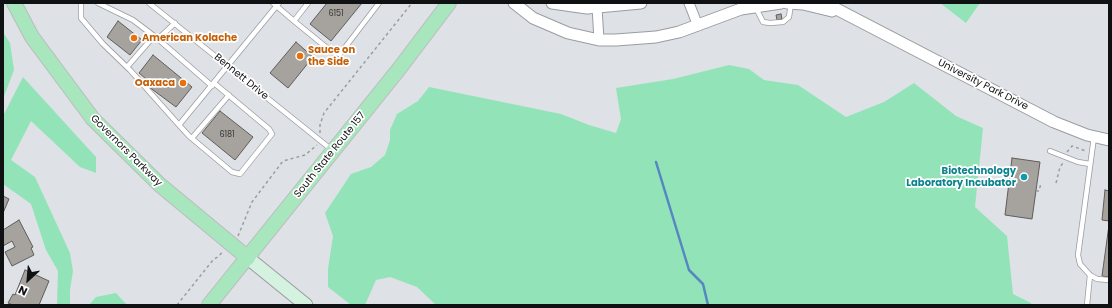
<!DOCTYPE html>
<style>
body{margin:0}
#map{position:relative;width:1112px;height:308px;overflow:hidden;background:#dee1e6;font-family:Poppins,sans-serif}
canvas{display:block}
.frame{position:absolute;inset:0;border:4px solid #101113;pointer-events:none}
.north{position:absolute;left:8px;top:260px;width:40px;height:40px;-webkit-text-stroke:3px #fff;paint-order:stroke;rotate:206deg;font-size:11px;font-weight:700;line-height:16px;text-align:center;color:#101113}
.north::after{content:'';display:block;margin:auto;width:14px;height:18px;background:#101113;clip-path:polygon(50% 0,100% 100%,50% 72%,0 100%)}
</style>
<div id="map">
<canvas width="1112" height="308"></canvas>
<div class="frame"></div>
<div class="north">N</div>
</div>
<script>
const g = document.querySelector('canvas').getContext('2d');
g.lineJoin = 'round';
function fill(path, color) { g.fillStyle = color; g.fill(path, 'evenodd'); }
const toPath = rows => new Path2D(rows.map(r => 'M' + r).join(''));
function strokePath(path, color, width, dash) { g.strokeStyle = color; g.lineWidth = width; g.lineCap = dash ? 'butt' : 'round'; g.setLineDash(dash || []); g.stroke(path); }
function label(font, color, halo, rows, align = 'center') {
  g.font = font + ' Poppins,sans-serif'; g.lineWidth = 3.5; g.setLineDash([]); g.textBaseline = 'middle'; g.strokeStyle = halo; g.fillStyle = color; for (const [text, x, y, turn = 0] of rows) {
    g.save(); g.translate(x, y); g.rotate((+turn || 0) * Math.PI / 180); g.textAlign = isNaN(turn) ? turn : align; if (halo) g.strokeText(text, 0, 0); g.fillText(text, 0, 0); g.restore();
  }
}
fill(toPath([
 [940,3,980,3,966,23],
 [3,32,10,43,14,70,3,99],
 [729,65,749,69,764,80,798,85,846,117,884,102,914,83,956,116,983,128,975,207,1007,236,1013,294,1031,303,1031,305,436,305,417,287,390,277,376,280,365,305,351,305,328,287,328,269,333,236,325,213,351,174,371,167,385,155,390,140,390,130,397,114,418,101,429,87,561,114,589,125,616,133,621,119,616,88,673,79],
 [23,77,96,157,96,173,80,167,31,121,11,160,35,177,70,253,73,271,70,290,70,305,57,305,58,271,46,250,31,204,3,184,3,116],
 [116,293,127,305,89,305,96,297]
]), '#92e4b8');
strokePath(toPath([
 [656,162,689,270,703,284,708,305]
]), '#5687c2', 2.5);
const building = toPath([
 [327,3,362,3,331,41,310,24,327,3],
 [781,14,782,19,777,20,776,15,781,14],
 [118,21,142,40,130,55,107,37,118,21],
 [296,42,313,57,288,88,270,73,296,42],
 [153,55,192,87,176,107,149,87,152,84,139,73,153,55],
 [220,111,253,137,235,160,202,133,220,111],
 [1012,158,1040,162,1032,219,1005,215,1012,158],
 [1105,190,1109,191,1109,221,1102,220,1105,190],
 [3,196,9,199,3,213,3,196],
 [19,220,33,247,31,248,34,255,12,266,5,252,15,247,12,241,3,246,3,230,19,220],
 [1109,225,1109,277,1102,276,1109,225],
 [25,270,49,281,39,305,13,305,8,303,13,294,15,295,25,270]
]);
fill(building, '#a6a29e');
strokePath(building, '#605c59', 1);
const service = toPath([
 [81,3,81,18,103,44,130,70,179,125,279,3],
 [98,3,133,20,158,39,175,23],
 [149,3,332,150],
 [273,3,294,21,308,3],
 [756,8,763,22,770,23,783,22,789,17,791,3],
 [294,21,332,52,340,54,379,3],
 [158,39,212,86],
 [127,67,154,36],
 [179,125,189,136,232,172,240,174,272,134,269,129,214,83],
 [1094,137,1078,255,1080,264,1090,275,1097,279,1109,280],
 [192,138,229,95],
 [1050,151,1078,162,1090,164],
 [1087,305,1090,275]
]);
const minor = toPath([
 [689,3,698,26],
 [597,7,599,40]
]);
const tertiary = toPath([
 [514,3,533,18,568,33,599,40,616,40,656,37,679,32,741,9,781,3],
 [552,3,587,8,641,3],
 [787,3,803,4,832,11],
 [825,3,1054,122,1087,135,1109,140]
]);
const secondary = toPath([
 [248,258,306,305]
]);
const primary = toPath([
 [14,3,32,37,93,119,160,185,248,258],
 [209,305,399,69,449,3]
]);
strokePath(service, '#9a9ca1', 6);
strokePath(minor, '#9a9ca1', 11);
strokePath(tertiary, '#9a9ca1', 13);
strokePath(secondary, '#9a9ca1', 15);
strokePath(primary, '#bcbcbd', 16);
strokePath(toPath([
 [320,133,320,125,324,113,412,3],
 [1067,152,1072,146,1086,151],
 [1056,183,1060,167,1063,163],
 [1036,191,1039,191,1041,183],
 [238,236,252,202,283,161,305,155,317,145],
 [177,305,213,260,219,256,223,251]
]), '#9a9da1', 1.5, [3, 3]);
strokePath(service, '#fff', 4.5);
strokePath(minor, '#fff', 9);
strokePath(tertiary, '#fff', 11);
strokePath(secondary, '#d4f2df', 13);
strokePath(primary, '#a8e6be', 14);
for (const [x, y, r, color] of [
 [134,38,4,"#e8710a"],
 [300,56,4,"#e8710a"],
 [183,83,4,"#e8710a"],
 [1024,177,4,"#0f9aa8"]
]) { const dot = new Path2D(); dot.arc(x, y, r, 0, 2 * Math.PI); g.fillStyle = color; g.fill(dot); strokePath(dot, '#fff', 1.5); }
label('8px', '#363536', null, [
 ["6151",336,14],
 ["6181",227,135]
]);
label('bold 10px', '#c56008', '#fff', [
 ["American Kolache",142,38],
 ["Sauce on",308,50],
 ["the Side",308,62],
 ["Oaxaca",175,83,"right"]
], 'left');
label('10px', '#101113', '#fff', [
 ["Bennett Drive",241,77,39],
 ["University Park Drive",983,85,27],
 ["Governors Parkway",126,151,45],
 ["South State Route 157",330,155,-51]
]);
label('bold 10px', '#0d838f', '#fff', [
 ["Biotechnology",1016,171],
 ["Laboratory Incubator",1016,183]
], 'right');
</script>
